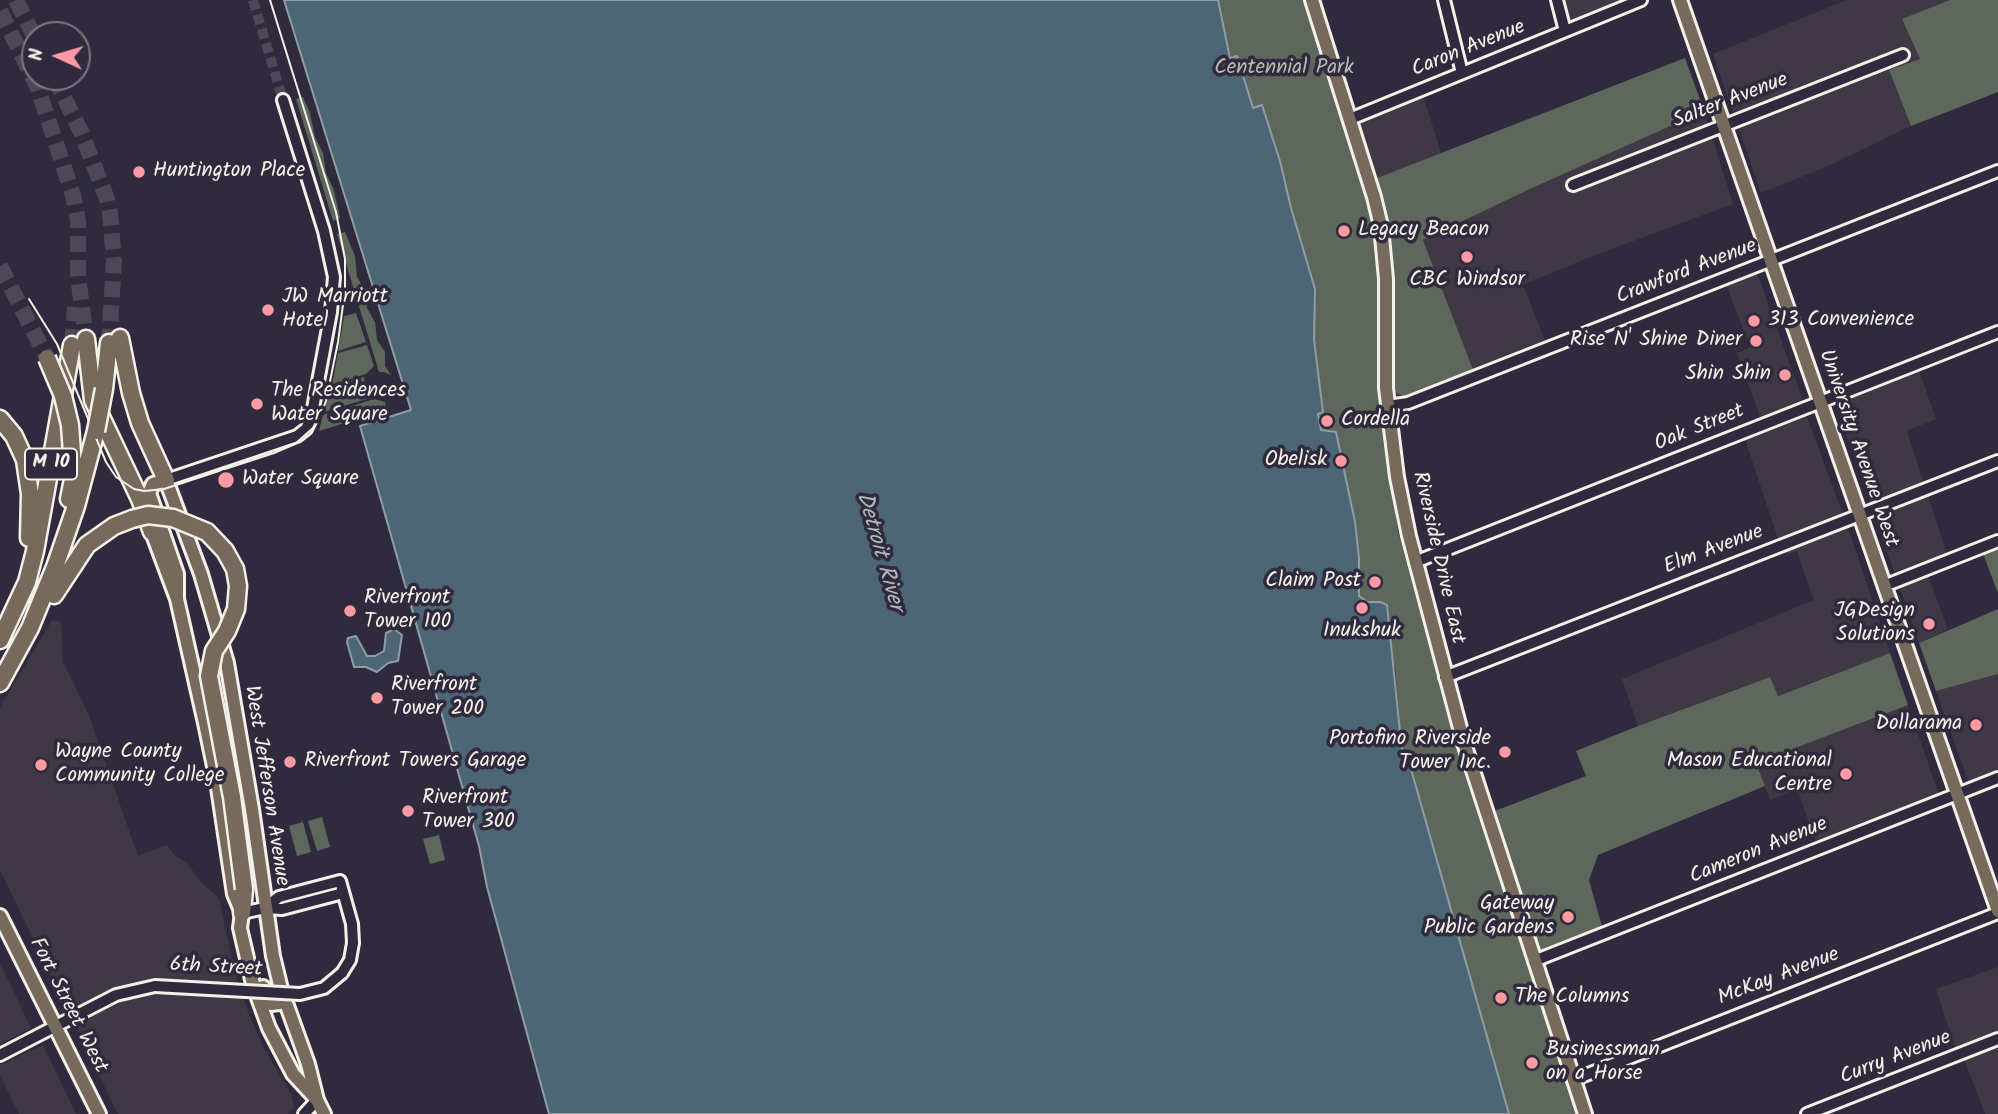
<!DOCTYPE html>
<style>
body{margin:0}
#map{position:relative;width:1998px;height:1114px;overflow:hidden;background:#2f2a3d;font-family:Kalam,sans-serif}
canvas{display:block}
.north{position:absolute;left:21px;top:21px;width:70px;height:70px;box-sizing:border-box;background:#2f2a3d;border:2px solid #7e7a81;border-radius:50%;rotate:274deg;font-size:19px;font-weight:700;line-height:28px;text-align:center;color:#f4f1e8}
.north::after{content:'';display:block;margin:auto;width:24px;height:32px;background:#ff9aa2;clip-path:polygon(50% 0,100% 100%,50% 72%,0 100%)}
</style>
<div id="map">
<canvas width="1998" height="1114"></canvas>
<div class="north">N</div>
</div>
<script>
const g = document.querySelector('canvas').getContext('2d');
g.lineJoin = 'round';
function fill(path, color) { g.fillStyle = color; g.fill(path, 'evenodd'); }
const toPath = rows => new Path2D(rows.map(r => 'M' + r).join(''));
function strokePath(path, color, width, dash) { g.strokeStyle = color; g.lineWidth = width; g.lineCap = dash ? 'butt' : 'round'; g.setLineDash(dash || []); g.stroke(path); }
function label(font, color, halo, rows, align = 'center') {
  g.font = font + ' Kalam,sans-serif'; g.lineWidth = 7; g.setLineDash([]); g.textBaseline = 'middle'; g.strokeStyle = halo; g.fillStyle = color; for (const [text, x, y, turn = 0] of rows) {
    g.save(); g.translate(x, y); g.rotate((+turn || 0) * Math.PI / 180); g.textAlign = isNaN(turn) ? turn : align; if (halo) g.strokeText(text, 0, 0); g.fillText(text, 0, 0); g.restore();
  }
}
fill(toPath([
 [1561,0,1626,0,1568,25],
 [1847,0,1950,0,1903,20,1920,59,1889,71,1911,126,1826,167,1761,193,1713,54],
 [1423,95,1441,153,1377,178,1361,131,1361,124,1365,119],
 [1704,111,1733,204,1590,257,1523,285,1546,343,1474,372,1423,240,1530,189],
 [1752,259,1802,398,1797,408,1762,422,1737,353,1750,347,1721,271],
 [1919,371,1936,419,1907,431,1947,555,1924,565,1948,629,1919,643,1837,408,1841,400],
 [1806,414,1849,531,1890,653,1777,696,1769,677,1638,726,1622,679,1814,600,1797,552,1783,554,1745,439],
 [52,620,61,622,63,662,88,713,138,856,167,845,174,855,188,864,200,881,219,898,235,974,249,1014,264,1048,291,1094,294,1107,288,1114,118,1114,0,870,0,707],
 [1998,674,1998,774,1970,786,1936,691],
 [1908,705,1938,792,1934,799,1817,845,1797,789,1770,800,1756,763],
 [0,963,31,1028,0,1044],
 [1998,967,1998,1114,1985,1114,1964,1059,1956,1051,1936,989],
 [43,1045,76,1114,19,1114,0,1075,0,1065]
]), '#413846');
fill(toPath([
 [1218,0,1303,0,1365,184,1374,231,1378,274,1378,348,1383,430,1398,531,1461,764,1578,1114,1509,1114,1409,762,1403,762,1395,668,1370,603,1359,596,1359,558,1355,522,1336,432,1321,430,1318,413,1323,412,1314,340,1315,289,1291,208,1280,161,1262,105,1253,109,1237,56,1231,58],
 [1950,0,1998,0,1998,92,1911,126,1889,70,1920,59,1902,19],
 [1685,58,1704,111,1530,189,1423,240,1474,372,1407,397,1397,394,1394,390,1392,264,1386,212,1377,178],
 [303,97,310,113,315,137,323,153,326,173,334,190,340,218,333,221,296,99],
 [345,232,355,256,357,277,366,292,367,308,375,322,377,340,385,352,385,366,391,375,384,372,379,372,337,234],
 [356,313,366,342,338,351,344,316],
 [367,345,374,366,366,374,332,385,338,353],
 [364,377,365,388,370,398,324,412,331,387],
 [374,399,385,402,387,410,319,431,323,415],
 [1998,548,1998,593,1983,554],
 [1998,609,1998,674,1936,691,1919,643],
 [1890,653,1908,705,1756,763,1765,786,1598,855,1589,880,1603,930,1546,952,1540,950,1536,944,1492,812,1586,776,1576,751,1638,726,1770,677,1778,696],
 [322,817,330,847,317,851,308,821],
 [303,822,311,852,297,856,289,826],
 [439,835,445,860,430,864,423,839]
]), '#5d675b');
const water = toPath([
 [284,0,1218,0,1230,58,1237,56,1253,108,1262,105,1280,161,1291,208,1315,289,1314,340,1323,412,1318,414,1321,430,1336,432,1355,522,1359,558,1359,596,1367,602,1380,602,1387,605,1403,761,1409,762,1509,1114,549,1114,487,887,479,846,360,426,411,410,284,0],
 [394,629,402,635,398,661,388,663,377,672,366,667,354,667,347,642,348,638,356,636,367,656,375,656,384,651,386,633,394,629]
]);
fill(water, '#4d6675');
strokePath(water, '#909ea3', 2);
strokePath(toPath([
 [253,0,283,100]
]), '#4d4857', 10, [10, 5]);
strokePath(toPath([
 [16,0,35,38],
 [0,11,37,86,73,195,78,221,78,276,86,339],
 [54,77,81,132,107,199,110,213,114,261,109,343],
 [0,266,47,358],
 [72,345,75,307]
]), '#4d4857', 16, [16, 8]);
const minor = toPath([
 [1444,0,1462,73],
 [1557,0,1565,31],
 [1350,119,1641,0],
 [1573,185,1903,55],
 [1388,406,1408,403,1998,171],
 [166,480,297,436,306,429,311,419,331,312,334,277,324,231,283,100],
 [1415,562,1998,332],
 [1884,586,1998,541],
 [1445,677,1998,461],
 [265,908,279,897,340,881,352,924,353,943,350,960,342,973],
 [242,913,265,908,282,909,343,893],
 [1534,961,1998,778],
 [0,1055,116,995,155,986],
 [1573,1080,1998,913],
 [304,1114,317,1100],
 [1807,1114,1998,1039]
]);
const major = toPath([
 [1312,0,1374,197,1381,226,1386,279,1386,388,1397,477,1409,536,1464,743,1585,1114],
 [1680,0,1998,911],
 [152,532,177,599,205,723,217,781,234,894,242,913,240,928,253,984,269,1028,293,1074,317,1100,324,1114],
 [177,599,177,574,149,493,153,484,166,480,201,574,227,663,252,809,273,956,281,989,308,1064,317,1100],
 [0,916,99,1114],
 [263,987,267,1000,271,1004,279,1003,281,991]
]);
const highway = toPath([
 [120,338,131,393,140,423,166,480],
 [86,339,93,400,140,499,152,532],
 [104,389,109,343],
 [0,419,14,436,25,460,30,494,29,538],
 [69,499,73,479,72,453],
 [54,595,87,545,114,526,132,519],
 [0,640,27,582,35,551,72,345],
 [0,683,30,628,55,567,76,506,96,431],
 [242,913,244,889]
]);
strokePath(minor, '#f4f1e8', 16);
strokePath(major, '#f4f1e8', 18);
strokePath(highway, '#f4f1e8', 21);
strokePath(minor, '#2f2a3d', 10);
strokePath(major, '#77695c', 12);
strokePath(highway, '#77695c', 16);
strokePath(toPath([
 [29,299,57,344,106,462,116,477,134,489,144,491,164,489,274,453,295,444,313,428,321,414,326,401,338,342,345,290,345,259,336,212,270,0]
]), '#f4f1e8', 2);
const minorBridge = toPath([
 [155,986,300,994,324,988,342,973]
]);
const highwayBridge = toPath([
 [47,358,63,396,70,425,72,453],
 [96,431,104,389],
 [132,519,148,515,173,518,207,532,225,551,235,569,238,586,236,609,227,631,214,651,209,676,232,797,244,889]
]);
strokePath(minorBridge, '#f4f1e8', 16, []);
strokePath(highwayBridge, '#f4f1e8', 21, []);
strokePath(minorBridge, '#2f2a3d', 10);
strokePath(highwayBridge, '#77695c', 16);
for (const [x, y, r, color] of [
 [139,172,7,"#ff9aa2"],
 [1344,231,7,"#ff9aa2"],
 [1467,257,7,"#ff9aa2"],
 [268,310,7,"#ff9aa2"],
 [1754,321,7,"#ff9aa2"],
 [1756,341,7,"#ff9aa2"],
 [1785,375,7,"#ff9aa2"],
 [257,404,7,"#ff9aa2"],
 [1327,421,7,"#ff9aa2"],
 [1341,461,7,"#ff9aa2"],
 [226,480,9,"#ff9aa2"],
 [1375,582,7,"#ff9aa2"],
 [1362,608,7,"#ff9aa2"],
 [350,611,7,"#ff9aa2"],
 [1929,624,7,"#ff9aa2"],
 [377,698,7,"#ff9aa2"],
 [1976,725,7,"#ff9aa2"],
 [1505,752,7,"#ff9aa2"],
 [290,762,7,"#ff9aa2"],
 [41,765,7,"#ff9aa2"],
 [1846,774,7,"#ff9aa2"],
 [408,811,7,"#ff9aa2"],
 [1568,917,7,"#ff9aa2"],
 [1501,998,7,"#ff9aa2"],
 [1532,1063,7,"#ff9aa2"]
]) { const dot = new Path2D(); dot.arc(x, y, r, 0, 2 * Math.PI); g.fillStyle = color; g.fill(dot); strokePath(dot, '#2f2a3d', 2.5); }
for (const [x, y, w] of [
 [51,464,52]
]) { const box = new Path2D(); box.roundRect(x - w / 2, y - 15.5, w, 31, 5); g.fillStyle = '#2f2a3d'; g.fill(box); strokePath(box, '#f4f1e8', 2); }
label('bold 19px', '#f4f1e8', null, [
 ["M 10",51,464]
]);
label('21px', '#f4f1e8', '#2f2a3d', [
 ["Caron Avenue",1469,50,-22],
 ["Salter Avenue",1731,102,-21],
 ["Crawford Avenue",1687,273,-21],
 ["Oak Street",1700,429,-22],
 ["University Avenue West",1857,449,71],
 ["Elm Avenue",1714,551,-21],
 ["Riverside Drive East",1437,558,77],
 ["West Jefferson Avenue",265,786,81],
 ["Cameron Avenue",1759,852,-22],
 ["6th Street",216,969,3],
 ["McKay Avenue",1779,978,-21],
 ["Fort Street West",67,1006,63],
 ["Curry Avenue",1896,1059,-21]
]);
label('21px', '#b8bab0', '#2f2a3d', [
 ["Centennial Park",1284,69]
]);
label('21px', '#f4f1e8', '#2f2a3d', [
 ["Huntington Place",153,172],
 ["Legacy Beacon",1358,231],
 ["CBC Windsor",1467,281,"center"],
 ["JW Marriott",282,298],
 ["Hotel",282,322],
 ["313 Convenience",1768,321],
 ["Rise N' Shine Diner",1742,341,"right"],
 ["Shin Shin",1771,375,"right"],
 ["The Residences",271,392],
 ["Water Square",271,416],
 ["Cordella",1341,421],
 ["Obelisk",1327,461,"right"],
 ["Water Square",242,480],
 ["Claim Post",1361,582,"right"],
 ["Riverfront",364,599],
 ["Tower 100",364,623],
 ["JGDesign",1915,612,"right"],
 ["Solutions",1915,636,"right"],
 ["Inukshuk",1362,632,"center"],
 ["Riverfront",391,686],
 ["Tower 200",391,710],
 ["Dollarama",1962,725,"right"],
 ["Portofino Riverside",1491,740,"right"],
 ["Tower Inc.",1491,764,"right"],
 ["Wayne County",55,753],
 ["Community College",55,777],
 ["Riverfront Towers Garage",304,762],
 ["Mason Educational",1832,762,"right"],
 ["Centre",1832,786,"right"],
 ["Riverfront",422,799],
 ["Tower 300",422,823],
 ["Gateway",1554,905,"right"],
 ["Public Gardens",1554,929,"right"],
 ["The Columns",1515,998],
 ["Businessman",1546,1051],
 ["on a Horse",1546,1075]
], 'left');
label('italic 23px', '#b1b9ba', '#2f2a3d', [
 ["Detroit River",878,552,74]
]);
</script>
